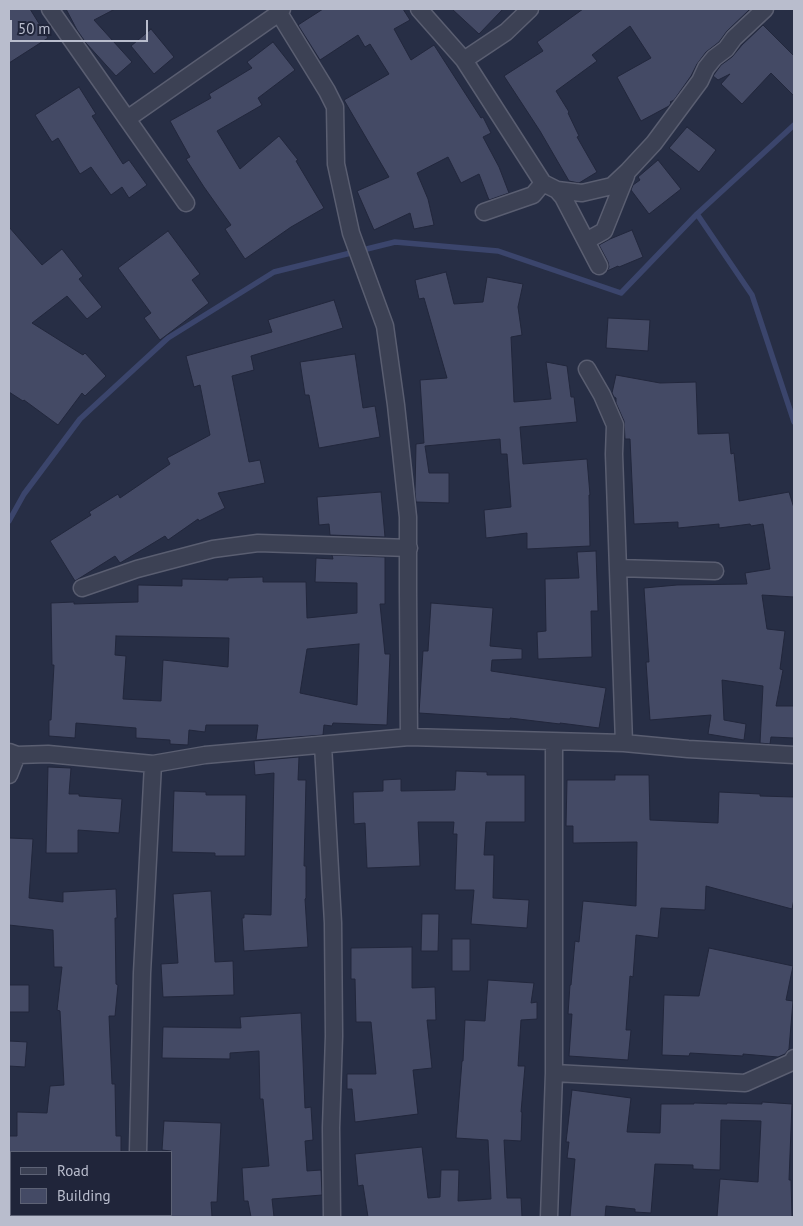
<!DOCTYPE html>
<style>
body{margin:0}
#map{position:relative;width:803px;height:1226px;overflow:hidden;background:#272e45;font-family:"PT Sans",sans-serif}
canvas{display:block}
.frame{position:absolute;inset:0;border:10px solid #b9bdcd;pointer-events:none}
.legend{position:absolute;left:10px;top:1151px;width:162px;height:65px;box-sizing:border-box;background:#20253a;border:1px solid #5d6275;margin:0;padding:6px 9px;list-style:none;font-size:15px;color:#b9bdcd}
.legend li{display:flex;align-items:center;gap:10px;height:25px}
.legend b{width:25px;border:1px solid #5d6275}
.scale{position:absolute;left:10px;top:20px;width:138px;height:22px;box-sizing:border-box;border:2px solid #b9bdcd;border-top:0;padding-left:6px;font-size:15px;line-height:18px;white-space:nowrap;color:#b9bdcd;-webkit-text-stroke:4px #20253a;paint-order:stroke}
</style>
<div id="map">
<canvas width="803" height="1226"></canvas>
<div class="frame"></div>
<ul class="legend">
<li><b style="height:6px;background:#3c4154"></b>Road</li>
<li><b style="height:14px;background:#444a65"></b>Building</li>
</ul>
<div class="scale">50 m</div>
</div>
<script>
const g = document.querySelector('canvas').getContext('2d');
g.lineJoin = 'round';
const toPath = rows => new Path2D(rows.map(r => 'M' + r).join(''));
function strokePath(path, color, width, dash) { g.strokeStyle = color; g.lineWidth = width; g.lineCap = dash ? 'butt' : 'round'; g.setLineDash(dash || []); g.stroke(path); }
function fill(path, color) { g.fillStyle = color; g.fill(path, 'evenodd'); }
strokePath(toPath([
 [697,214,752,295,794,422],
 [9,521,24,494,80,419,168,338,274,272,395,242,498,251,621,293,697,214,794,125]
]), '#3b456c', 5.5);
const building = toPath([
 [9,9,30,9,48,38,9,63,9,9],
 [66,9,115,9,94,20,132,62,116,76,86,43,77,30,66,9],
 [323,9,403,9,410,20,394,29,411,60,434,45,481,118,483,117,491,133,483,137,499,167,509,193,489,200,479,174,461,183,448,157,417,173,428,199,434,225,414,229,410,213,374,230,357,191,389,177,344,100,389,74,370,44,365,47,358,35,320,60,298,25,323,9],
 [452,9,503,9,479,34,452,9],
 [583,9,747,9,749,10,727,31,719,42,706,52,697,64,691,76,674,100,670,102,671,103,669,106,641,121,617,77,651,58,630,26,592,55,597,61,556,91,569,112,568,113,579,136,577,137,597,172,579,183,569,181,540,131,504,76,543,51,537,42,583,9],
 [763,25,794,56,794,96,771,73,742,104,721,84,730,74,718,80,713,76,721,65,732,57,742,45,763,25],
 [151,29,174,57,154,74,131,46,151,29],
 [273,42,295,70,258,98,262,105,217,131,240,169,279,136,298,160,296,161,324,208,291,227,245,259,225,229,231,225,204,187,186,159,190,157,170,121,211,98,209,94,252,68,247,62,273,42],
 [79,87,96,114,92,116,123,164,129,160,147,185,129,198,122,187,111,195,91,167,80,174,58,138,52,142,35,115,79,87],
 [687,127,716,150,699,172,669,148,687,127],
 [658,160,681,189,649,214,631,190,633,185,640,180,638,177,658,160],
 [9,227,42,265,62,249,83,276,79,279,102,307,87,319,67,296,32,323,83,355,85,353,106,376,85,396,82,393,58,425,24,400,23,401,9,392,9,227],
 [632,230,643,257,619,267,618,266,607,271,609,267,608,262,599,245,610,239,632,230],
 [168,231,200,274,192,280,209,303,160,340,144,318,151,313,118,268,168,231],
 [446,272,454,304,483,302,487,277,523,284,518,307,522,335,511,337,514,402,551,399,546,362,567,366,571,397,574,397,577,422,520,427,523,464,587,459,590,495,589,495,590,546,527,549,527,533,486,538,484,510,511,507,507,454,501,454,500,439,425,446,429,473,449,473,449,503,416,502,415,492,416,444,424,443,420,380,447,378,424,298,419,299,415,280,446,272],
 [334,300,343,328,251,356,254,370,232,376,249,462,260,460,265,483,218,493,225,508,199,521,198,519,168,540,165,536,120,563,115,556,75,581,50,541,91,515,89,512,118,494,120,498,170,464,167,458,210,435,200,385,194,387,186,356,272,332,268,320,334,300],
 [608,318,650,320,648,351,606,348,608,318],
 [355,354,363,408,375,406,380,437,319,448,309,395,305,395,300,362,355,354],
 [616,375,660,383,696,382,698,434,729,433,731,454,734,453,739,501,789,492,794,508,794,597,762,595,767,629,785,631,780,669,783,670,776,706,794,706,794,738,771,737,770,744,760,743,763,686,722,680,724,720,746,724,744,740,708,734,711,715,650,720,646,662,649,662,644,588,677,585,747,584,745,573,770,569,763,524,751,526,750,524,719,528,719,524,678,528,678,522,634,524,630,439,625,439,624,421,616,403,616,398,614,397,612,393,616,375],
 [381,492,385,537,330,535,329,524,319,525,317,497,381,492],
 [596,551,598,611,591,611,592,657,538,659,537,632,546,631,545,579,579,578,577,552,596,551],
 [332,555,385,557,385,604,380,604,385,654,390,654,387,725,333,723,332,726,324,725,323,735,256,740,258,725,206,725,205,732,189,730,188,745,170,744,170,740,136,738,136,728,76,723,75,738,49,736,49,720,51,720,54,665,52,665,51,603,74,602,74,604,138,602,138,585,182,586,182,579,228,580,228,578,263,577,263,582,306,582,307,618,357,613,357,583,315,582,316,558,333,559,332,555],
 [116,636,229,638,228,667,163,660,161,701,123,699,126,656,115,655,116,636],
 [359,644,357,705,300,693,307,649,359,644],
 [431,603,493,608,490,646,522,649,522,659,492,660,491,671,606,688,599,728,560,723,560,724,510,718,510,719,419,713,423,651,428,651,431,603],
 [299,757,298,780,306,780,304,866,306,866,306,898,305,899,308,947,244,951,242,918,244,918,244,914,271,915,274,773,255,775,254,761,299,757],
 [48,767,71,768,69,794,79,794,79,796,122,799,119,833,78,830,78,853,46,853,48,767],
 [456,771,487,772,487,775,525,775,525,822,486,822,484,855,494,855,493,898,529,900,527,928,471,924,474,890,455,890,457,834,453,834,454,822,418,822,420,866,367,868,365,823,354,824,353,792,383,791,383,780,401,779,401,791,455,790,456,771],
 [615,775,649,775,650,820,718,823,719,792,760,794,760,796,794,797,794,899,792,909,706,886,705,910,661,908,658,938,636,935,633,977,630,976,626,1030,631,1030,628,1060,569,1056,572,1014,568,1014,570,985,571,985,575,941,579,942,583,901,636,906,637,842,573,843,573,826,566,826,567,780,615,780,615,775],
 [174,791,206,792,206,795,246,795,245,856,215,856,215,853,172,852,174,791],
 [9,838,33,839,29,898,63,902,63,892,116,889,117,918,115,918,116,984,118,985,115,1016,109,1016,112,1084,115,1084,116,1136,121,1136,121,1152,9,1152,9,1136,17,1136,17,1112,47,1113,50,1086,64,1085,60,1011,57,1010,62,967,54,967,53,930,9,925,9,838],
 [211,891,215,962,233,961,234,995,163,997,161,964,178,963,173,894,211,891],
 [422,914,439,914,438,951,421,951,422,914],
 [452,939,470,939,470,971,452,971,452,939],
 [412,947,412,988,435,987,436,1020,427,1020,432,1068,413,1070,418,1114,355,1122,352,1089,347,1089,347,1074,376,1074,371,1022,356,1022,355,979,351,979,351,948,412,947],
 [709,948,793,966,786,1000,793,1001,789,1049,785,1054,778,1057,743,1054,743,1056,690,1053,689,1056,662,1055,664,995,699,996,709,948],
 [488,980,534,983,531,1003,537,1002,537,1019,521,1020,518,1066,525,1066,521,1112,522,1112,521,1141,504,1140,507,1198,521,1198,522,1217,368,1217,363,1185,358,1186,355,1154,422,1147,428,1198,440,1197,441,1170,459,1170,458,1201,491,1199,488,1140,456,1138,462,1061,463,1061,465,1020,485,1021,488,980],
 [9,985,29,985,29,1012,9,1012,9,985],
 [301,1013,305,1108,311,1107,313,1140,305,1141,307,1171,321,1170,322,1195,272,1199,274,1217,251,1217,248,1201,244,1201,242,1168,269,1166,263,1099,260,1099,259,1051,230,1053,230,1059,162,1058,163,1027,241,1028,240,1017,301,1013],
 [9,1041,27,1042,25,1067,9,1066,9,1041],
 [572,1090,631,1098,627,1132,660,1133,661,1104,694,1104,694,1103,727,1104,727,1103,762,1104,762,1102,792,1104,789,1180,791,1180,792,1217,717,1217,720,1179,758,1182,761,1121,721,1120,720,1170,693,1169,693,1165,655,1164,651,1213,635,1212,635,1209,606,1206,605,1217,570,1217,575,1159,567,1158,569,1142,566,1142,572,1090],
 [164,1121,221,1123,217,1202,211,1202,212,1217,171,1217,171,1151,162,1150,164,1121]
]);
fill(building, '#444a65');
strokePath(building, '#22273c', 1);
const street = toPath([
 [50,9,186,203],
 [419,9,464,60,543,183,557,190,563,197,599,266],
 [279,13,327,91,335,107,336,164,351,233,385,326,396,405,408,517,408,592,409,737],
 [464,60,506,32,530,9],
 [127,119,279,13,282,9],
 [557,190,582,193,612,186,628,171,654,143,700,81,706,68,714,58,726,49,734,38,765,9],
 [484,212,533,195,543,183],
 [586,241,604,231,626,176],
 [587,369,602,395,615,425,614,454,624,743],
 [618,568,715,571],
 [82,588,137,569,213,549,258,543,409,548],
 [323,745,333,923,334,1036,331,1128,332,1217],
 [9,752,17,755,48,754,153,764,205,755,409,737,624,743,688,749,794,755],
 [9,775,17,755],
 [554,1073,745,1083,792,1062,794,1058],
 [138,1152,142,973,153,764],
 [132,1217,132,1215],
 [549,1217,554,1073,554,742]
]);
strokePath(street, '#5a5e71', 19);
strokePath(street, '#3c4154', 16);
</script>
